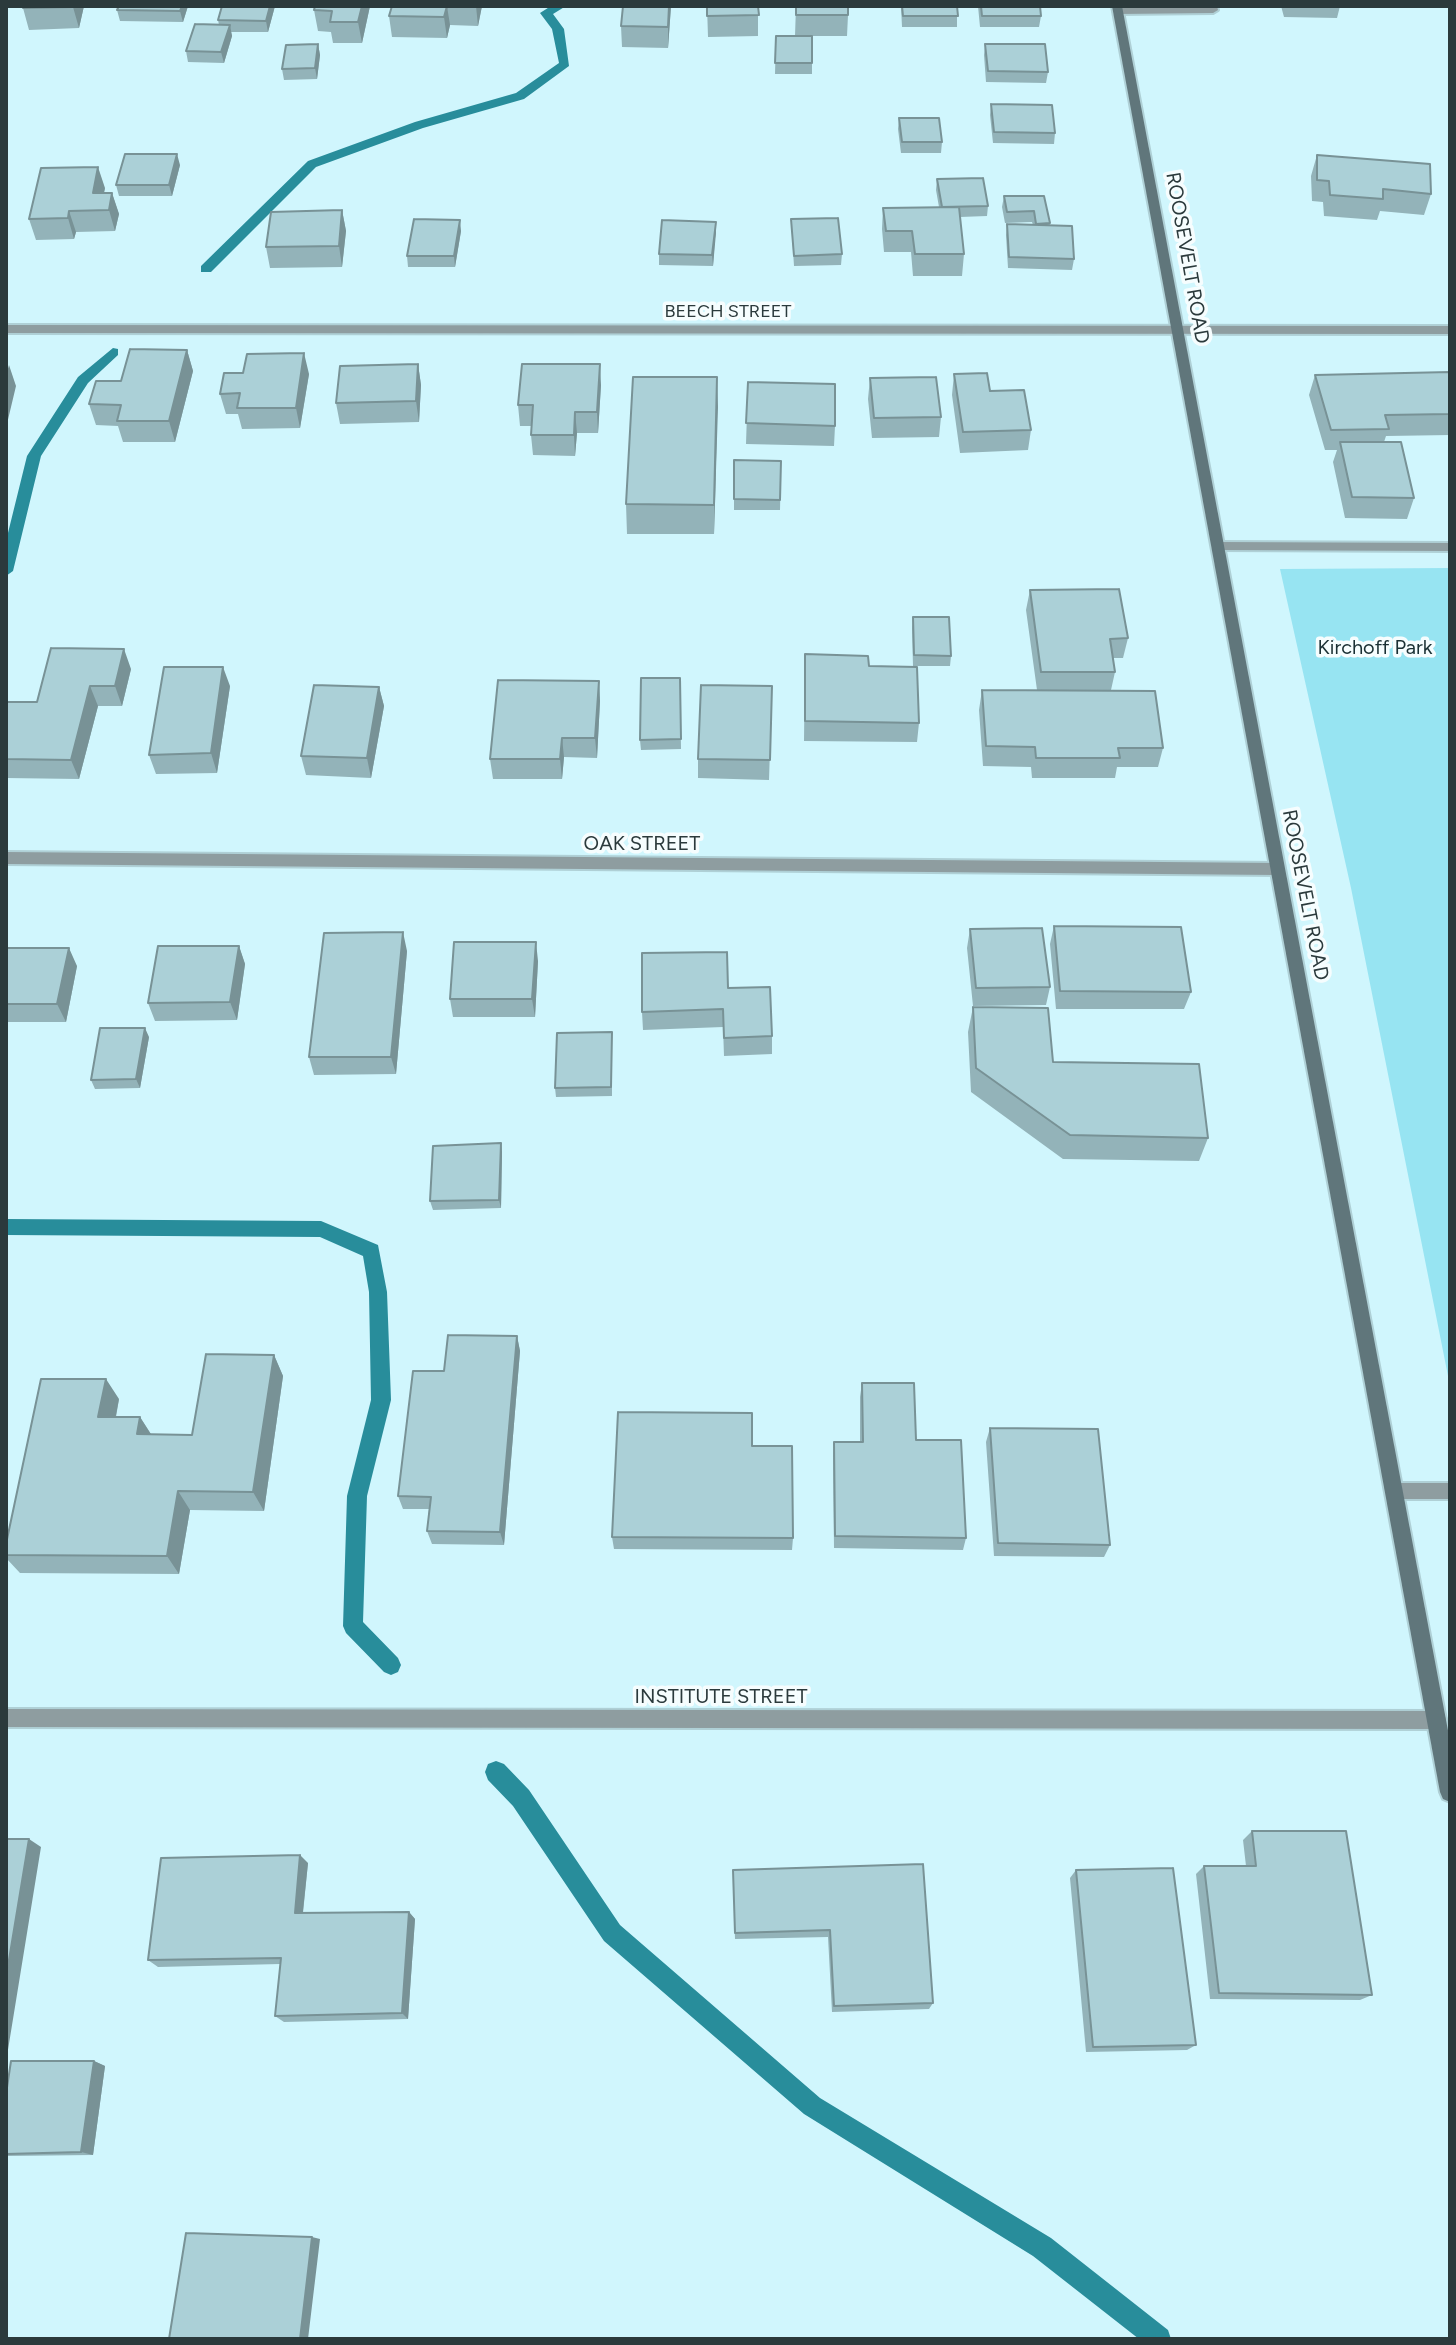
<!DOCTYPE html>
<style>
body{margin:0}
#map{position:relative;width:1456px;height:2345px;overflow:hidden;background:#d0f6fd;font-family:Figtree,sans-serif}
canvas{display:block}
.frame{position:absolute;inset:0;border:8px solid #2b3a3c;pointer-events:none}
</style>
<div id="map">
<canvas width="1456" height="2345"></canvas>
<div class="frame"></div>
</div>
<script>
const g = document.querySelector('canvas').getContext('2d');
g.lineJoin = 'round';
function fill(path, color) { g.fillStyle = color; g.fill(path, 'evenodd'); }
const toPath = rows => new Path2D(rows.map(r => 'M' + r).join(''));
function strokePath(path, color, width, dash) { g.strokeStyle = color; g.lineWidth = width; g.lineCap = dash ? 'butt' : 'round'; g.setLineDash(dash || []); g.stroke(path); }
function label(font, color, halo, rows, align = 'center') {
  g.font = font + ' Figtree,sans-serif'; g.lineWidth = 7; g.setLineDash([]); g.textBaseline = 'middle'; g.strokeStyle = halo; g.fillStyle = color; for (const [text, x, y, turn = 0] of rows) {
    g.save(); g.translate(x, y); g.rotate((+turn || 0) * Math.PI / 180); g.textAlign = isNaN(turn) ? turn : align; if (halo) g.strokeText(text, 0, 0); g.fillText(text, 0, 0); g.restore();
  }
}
fill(toPath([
 [1450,568,1450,1386,1351,888,1280,569]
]), '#97e4f2');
fill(toPath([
 [551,6,566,6,553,14,564,29,569,66,524,99,423,128,316,167,211,272,201,272,201,266,308,161,415,122,516,93,559,63,552,29,540,13,551,6],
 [113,348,118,349,118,355,88,383,41,456,13,571,6,576,6,541,27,456,78,377,113,348],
 [6,1219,321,1221,378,1245,387,1292,391,1400,367,1496,363,1622,398,1658,401,1665,398,1672,391,1675,384,1672,346,1633,343,1626,347,1496,371,1400,369,1292,363,1256,320,1237,6,1235,6,1219],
 [496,1761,504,1764,529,1790,620,1925,820,2098,1051,2238,1168,2330,1171,2339,1139,2339,1033,2256,804,2114,604,1941,513,1806,488,1780,485,1772,488,1764,496,1761]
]), '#288d9b');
const lane = toPath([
 [1207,6,1217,6,1218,10,1213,13,1118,14,1113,11,1118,8,1207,6],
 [1218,542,1450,543,1450,551,1218,550,1212,546,1218,542]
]);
const street = toPath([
 [6,325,1450,326,1450,334,6,333,6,325],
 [6,852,1278,863,1285,869,1278,875,6,864,6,852],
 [1394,1483,1450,1483,1450,1499,1394,1499,1388,1497,1385,1491,1388,1485,1394,1483],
 [6,1709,1437,1711,1444,1713,1446,1720,1444,1727,1437,1729,6,1727,6,1709]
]);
const secondary = toPath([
 [1112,6,1122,6,1450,1741,1450,1802,1443,1799,1440,1792,1112,6]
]);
strokePath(lane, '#afd0d6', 4);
strokePath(street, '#afd0d6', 4);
strokePath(secondary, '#afd0d6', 4);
fill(lane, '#8e9da0');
fill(street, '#8e9da0');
fill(secondary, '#60767b');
fill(toPath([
 [84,6,79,28,29,30,23,8],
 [119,6,188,6,183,22,120,21,117,10],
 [275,6,268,32,231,32,232,36,224,63,188,62,186,51,219,25,218,20],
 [370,6,362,43,333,43,331,32,318,31,314,10],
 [392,6,482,6,478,26,450,25,447,38,392,37,389,16],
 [623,6,671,6,668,48,622,47,621,26],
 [707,6,758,6,758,36,708,37],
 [796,6,848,15,847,36,795,36],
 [901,6,957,6,957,27,902,27],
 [978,6,1040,6,1041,16,1039,27,980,27],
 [1281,6,1340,6,1337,18,1284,17],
 [776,36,812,63,812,74,775,74],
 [318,44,320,55,317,79,284,80,282,69],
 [985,44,1048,72,1046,83,986,82,984,55],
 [991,104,1055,133,1054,144,993,143,990,115],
 [899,118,942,142,941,153,901,153,898,129],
 [1317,155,1431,194,1424,215,1380,211,1377,220,1324,216,1323,202,1312,201,1311,176],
 [180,165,172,196,119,196,116,185],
 [937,179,988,206,987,216,960,217,964,254,962,276,913,276,911,252,884,252,882,229,883,208,939,207,936,190],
 [105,188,104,193,112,193,119,214,115,231,76,232,74,239,36,240,29,219],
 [1004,196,1044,196,1050,225,1074,259,1072,270,1008,268,1006,235,1007,224,1033,225,1032,222,1005,223,1002,207],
 [342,210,346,231,342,267,270,268,266,247],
 [791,219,842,254,841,265,794,266],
 [716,222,713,266,659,265,659,254],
 [461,231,455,267,408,267,407,256],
 [187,350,193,371,175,442,123,442,118,426,96,425,89,404,121,381],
 [418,364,421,385,419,422,340,424,336,403],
 [1450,372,1450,435,1386,436,1384,442,1414,498,1407,519,1345,518,1333,462,1337,450,1325,450,1309,395,1315,375],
 [309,374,300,428,242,429,238,414,226,414,220,394],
 [954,374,1031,430,1028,450,960,453,952,395],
 [717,377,714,534,627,534,626,504],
 [870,378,941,417,939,437,872,438,868,399],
 [748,382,835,426,834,446,746,444],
 [601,385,598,433,577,433,575,456,533,455,531,435,532,426,520,426,518,405],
 [734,460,781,461,780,510,734,510],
 [1030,590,1128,638,1123,658,1113,658,1115,672,1111,690,1163,748,1158,767,1117,767,1115,778,1032,778,1031,767,983,766,979,710,982,690,1037,690,1026,610],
 [913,617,951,656,950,666,913,666,912,628],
 [805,654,869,666,919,723,917,742,804,741],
 [131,669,122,706,98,706,79,779,6,778,6,702,37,702],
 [680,678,681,749,641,750,640,740],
 [599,681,600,701,597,758,564,757,562,779,493,779,490,759],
 [230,686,217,773,156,774,149,755],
 [772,686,769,780,698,778,698,759],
 [379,687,384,706,371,778,306,775,301,756],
 [1054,926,1191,992,1184,1009,1056,1009,1050,944],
 [970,929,1050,987,1046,1005,973,1006,967,948],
 [239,946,245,964,237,1020,155,1021,148,1003],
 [6,948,77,966,66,1022,6,1022],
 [407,951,396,1074,314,1075,309,1057],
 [538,961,535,1017,453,1017,450,999],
 [728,988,772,1036,772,1054,724,1056,723,1027,643,1030,642,1012],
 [973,1007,1053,1062,1208,1138,1199,1161,1063,1159,971,1092,968,1032],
 [612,1032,612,1096,556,1097,555,1088],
 [149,1037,140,1088,95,1089,91,1080],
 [501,1143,502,1152,501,1208,433,1210,430,1201],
 [517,1336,520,1351,504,1545,432,1544,427,1531,429,1509,403,1509,398,1496,444,1371],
 [274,1355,283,1376,264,1511,190,1510,179,1574,20,1573,6,1558,6,1544,119,1399,116,1417,140,1417,151,1434,192,1435],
 [862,1383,966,1538,963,1550,834,1548,833,1455,834,1442,860,1442,860,1397],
 [990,1428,1110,1545,1104,1557,994,1556,986,1442],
 [612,1537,793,1538,792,1550,614,1549],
 [1252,1831,1372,1995,1360,2000,1210,1999,1196,1874,1204,1866,1246,1866,1243,1840],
 [308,1863,303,1913,409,1912,415,1919,408,2019,284,2022,275,2016,280,1964,158,1967,148,1960],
 [923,1864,933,2003,929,2009,832,2012,828,1937,735,1939,733,1870],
 [1076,1870,1196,2045,1187,2050,1086,2052,1070,1878],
 [94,2061,105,2066,93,2155,6,2156,6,2094]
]), '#93b3b9');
fill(toPath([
 [74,6,84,6,79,28,73,7],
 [182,6,188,6,183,22,180,11],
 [270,6,275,6,268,32,266,21],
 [362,6,370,6,362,43,358,22],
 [447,6,450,25,447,38,444,17],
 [476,6,482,6,478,26],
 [669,6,671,6,668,48,668,27],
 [230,25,232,36,224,63,221,52],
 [318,44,320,55,317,79,315,68],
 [177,154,180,165,172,196,169,185],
 [98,167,105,188,100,210,93,193],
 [112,193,119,214,115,231,109,210],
 [342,210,346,231,342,267,339,246],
 [69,211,76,232,74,239,68,218],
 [460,220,461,231,455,267,454,256],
 [716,222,716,233,713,266,712,255],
 [187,350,193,371,175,442,169,421],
 [304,353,309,374,300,428,296,408],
 [418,364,421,385,419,422,416,401],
 [600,364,601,385,598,433,597,412],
 [9,365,16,386,6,428,6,376],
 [717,377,718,407,714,534,714,505],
 [575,412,577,433,575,456,574,435],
 [124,649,131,669,122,706,115,686],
 [223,667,230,686,217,773,211,753],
 [599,681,600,701,597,758,595,738],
 [90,686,98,706,79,779,71,760],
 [379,687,384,706,371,778,367,758],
 [562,738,564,757,562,779,560,759],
 [403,932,407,951,396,1074,391,1057],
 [536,942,538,961,535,1017,532,999],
 [239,946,245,964,237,1020,230,1002],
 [69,948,77,966,66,1022,57,1004],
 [145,1028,149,1037,140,1088,136,1079],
 [501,1143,502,1152,501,1208,499,1200],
 [517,1336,520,1351,504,1545,500,1532],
 [274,1355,283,1376,264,1511,253,1492],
 [106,1379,119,1399,112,1436,98,1417],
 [140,1417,152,1436,137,1434],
 [178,1491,190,1510,179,1574,167,1556],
 [29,1839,41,1847,6,2062,6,1978],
 [300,1855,308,1863,302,1920,295,1913],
 [409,1912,415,1919,408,2019,402,2013],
 [94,2061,105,2066,93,2155,81,2152],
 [312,2237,320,2239,308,2339,300,2339]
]), '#789296');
const building = toPath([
 [24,6,74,6,73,7,23,8,24,6],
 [119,6,182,6,180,11,117,10,119,6],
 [222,6,270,6,266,21,218,20,222,6],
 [315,6,362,6,358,22,330,22,332,11,314,10,315,6],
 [392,6,447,6,444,17,389,16,392,6],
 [623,6,669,6,668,27,621,26,623,6],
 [707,6,758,6,759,15,707,16,707,6],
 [796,6,848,6,848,15,796,15,796,6],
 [902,6,957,6,958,16,903,16,902,6],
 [981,6,1040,6,1041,16,982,16,981,6],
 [195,24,230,25,221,52,186,51,195,24],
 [776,36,812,36,812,63,775,63,776,36],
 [318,44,315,68,282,69,286,45,318,44],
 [985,44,1045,44,1048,72,988,71,985,44],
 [991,104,1052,105,1055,133,994,132,991,104],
 [899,118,939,118,942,142,902,142,899,118],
 [125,154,177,154,169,185,116,185,125,154],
 [1317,155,1430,164,1431,194,1383,189,1383,199,1330,195,1329,181,1317,180,1317,155],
 [98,167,93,193,112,193,109,210,69,211,68,218,29,219,41,168,98,167],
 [983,178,988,206,942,207,937,179,983,178],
 [1004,196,1044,196,1050,223,1036,224,1034,211,1007,212,1004,196],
 [959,207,964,254,915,254,912,231,886,231,883,208,959,207],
 [342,210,339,246,266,247,271,212,342,210],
 [838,218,842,254,794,256,791,219,838,218],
 [414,219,460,220,454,256,407,256,414,219],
 [662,220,716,222,712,255,659,254,662,220],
 [1007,224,1072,226,1074,259,1009,257,1007,224],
 [130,349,187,350,169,421,117,421,121,405,89,404,96,381,121,381,130,349],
 [304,353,296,408,237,408,240,393,220,394,224,373,243,373,247,354,304,353],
 [418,364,416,401,336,403,340,366,418,364],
 [522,364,600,364,597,412,575,412,574,435,531,435,533,405,518,405,522,364],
 [1450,372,1450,414,1385,415,1389,429,1331,430,1315,375,1450,372],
 [987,373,990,391,1024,390,1031,430,963,432,954,374,987,373],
 [633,377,717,377,714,505,626,504,633,377],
 [936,377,941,417,874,418,870,378,936,377],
 [748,382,835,384,835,426,746,423,748,382],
 [1340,442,1401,442,1414,498,1352,497,1340,442],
 [734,460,781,461,780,500,734,499,734,460],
 [1119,589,1128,638,1110,639,1115,672,1041,672,1030,590,1119,589],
 [913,617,949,617,951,656,914,655,913,617],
 [51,648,124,649,115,686,90,686,71,760,6,759,6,702,37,702,51,648],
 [805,654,868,656,869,666,917,667,919,723,805,721,805,654],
 [164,667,223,667,211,753,149,755,164,667],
 [641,678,680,678,681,739,640,740,641,678],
 [498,680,599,681,595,738,562,738,560,759,490,759,498,680],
 [314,685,379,687,367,758,301,756,314,685],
 [701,685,772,686,770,760,698,759,701,685],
 [982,690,1155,691,1163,748,1118,748,1120,758,1036,758,1035,747,986,746,982,690],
 [1054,926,1181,927,1191,992,1060,991,1054,926],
 [1042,928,1050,987,976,988,970,929,1042,928],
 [403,932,391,1057,309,1057,324,933,403,932],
 [454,942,536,942,532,999,450,999,454,942],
 [158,946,239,946,230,1002,148,1003,158,946],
 [6,948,69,948,57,1004,6,1004,6,948],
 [727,952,728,988,770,987,772,1036,724,1038,723,1009,642,1012,642,953,727,952],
 [973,1007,1048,1008,1053,1062,1199,1064,1208,1138,1070,1135,976,1068,973,1007],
 [100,1028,145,1028,136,1079,91,1080,100,1028],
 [612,1032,611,1087,555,1088,557,1033,612,1032],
 [501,1143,499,1200,430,1201,433,1146,501,1143],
 [448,1335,517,1336,500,1532,427,1531,431,1497,398,1496,413,1371,444,1371,448,1335],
 [206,1354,274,1355,253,1492,178,1491,167,1556,6,1555,6,1544,41,1379,106,1379,98,1417,140,1417,137,1434,192,1435,206,1354],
 [862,1383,914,1383,916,1440,961,1440,966,1538,835,1536,834,1442,863,1442,862,1383],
 [618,1412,752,1413,752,1446,792,1446,793,1538,612,1537,618,1412],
 [990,1428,1098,1429,1110,1545,998,1543,990,1428],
 [1252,1831,1346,1831,1372,1995,1219,1993,1204,1866,1256,1866,1252,1831],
 [6,1839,29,1839,6,1978,6,1839],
 [300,1855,295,1913,409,1912,402,2013,275,2016,281,1958,148,1960,161,1858,300,1855],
 [923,1864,933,2003,834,2006,830,1930,735,1933,733,1870,923,1864],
 [1173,1868,1196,2045,1093,2047,1076,1870,1173,1868],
 [11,2061,94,2061,81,2152,6,2154,6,2094,11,2061],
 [186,2233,312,2237,300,2339,169,2339,186,2233]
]);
fill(building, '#abd0d7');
strokePath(building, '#789296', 2);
label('18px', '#2b3a3c', '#f6fdfe', [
 ["BEECH STREET",728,312]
]);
label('20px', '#2b3a3c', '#f6fdfe', [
 ["ROOSEVELT ROAD",1187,258,80],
 ["OAK STREET",642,844],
 ["ROOSEVELT ROAD",1305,895,79],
 ["INSTITUTE STREET",721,1697]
]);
label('20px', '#1a3034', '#f6fdfe', [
 ["Kirchoff Park",1375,648]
]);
</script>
